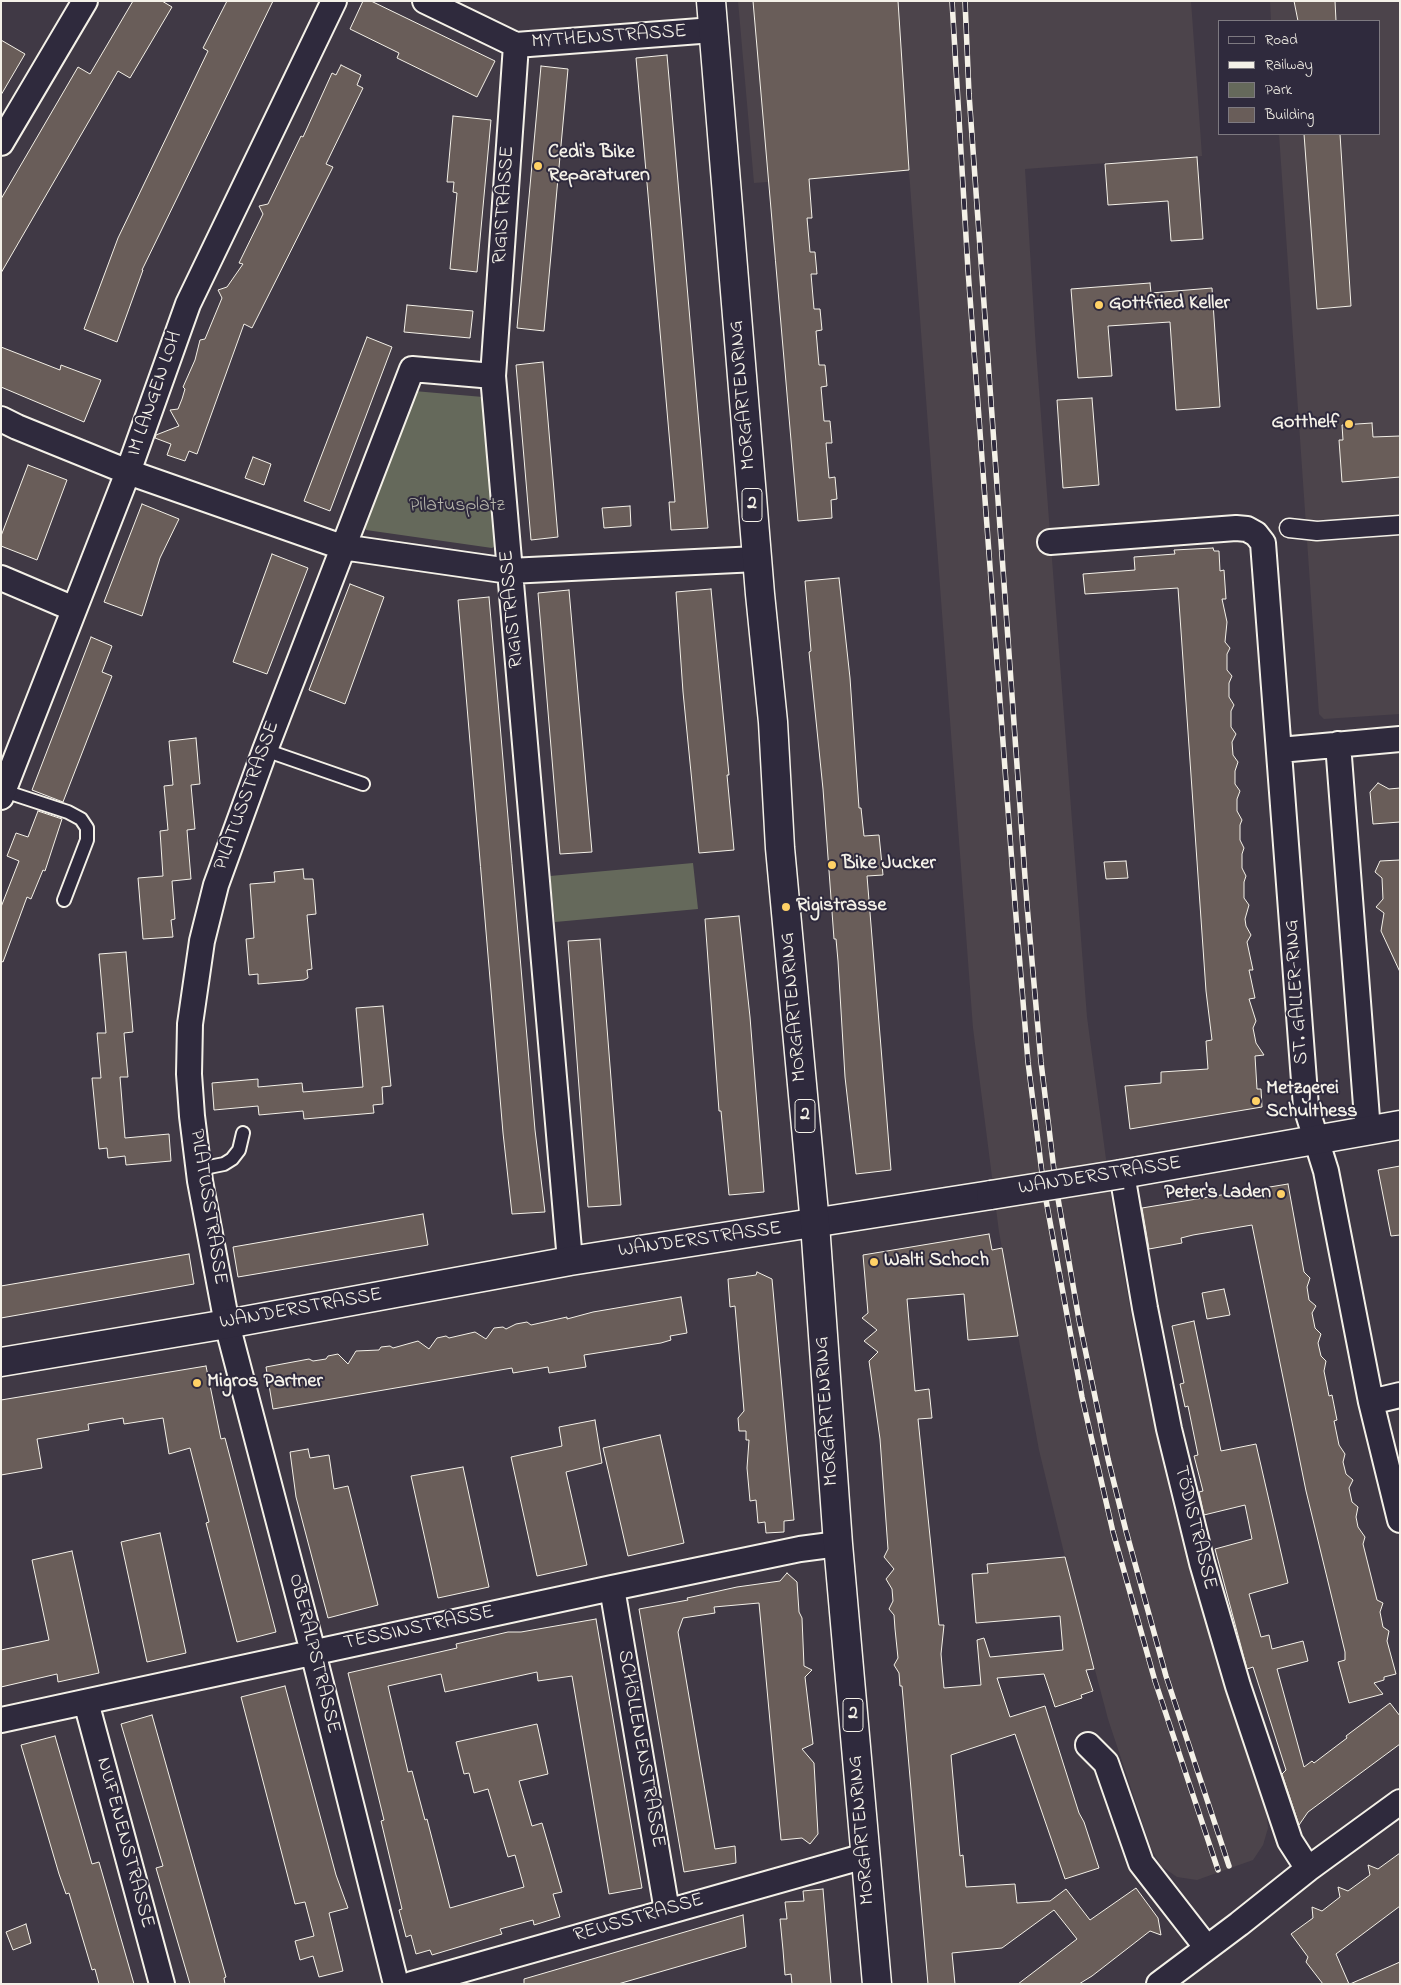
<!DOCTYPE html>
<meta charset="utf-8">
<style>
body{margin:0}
#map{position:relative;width:1401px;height:1985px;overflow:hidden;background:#403945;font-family:"Indie Flower",sans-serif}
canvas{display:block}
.frame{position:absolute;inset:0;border:2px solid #f4f1e8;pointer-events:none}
.legend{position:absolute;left:1218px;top:20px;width:162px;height:115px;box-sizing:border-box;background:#2f2a3d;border:1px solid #7e7a81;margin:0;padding:6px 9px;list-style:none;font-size:15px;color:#f4f1e8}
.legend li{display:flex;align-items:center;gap:10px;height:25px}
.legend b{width:25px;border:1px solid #7e7a81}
</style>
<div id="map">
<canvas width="1401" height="1985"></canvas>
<div class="frame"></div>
<ul class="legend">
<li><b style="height:6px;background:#2f2a3d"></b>Road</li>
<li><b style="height:6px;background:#f4f1e8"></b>Railway</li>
<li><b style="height:14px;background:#65695b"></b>Park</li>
<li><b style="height:14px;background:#695d59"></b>Building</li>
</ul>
</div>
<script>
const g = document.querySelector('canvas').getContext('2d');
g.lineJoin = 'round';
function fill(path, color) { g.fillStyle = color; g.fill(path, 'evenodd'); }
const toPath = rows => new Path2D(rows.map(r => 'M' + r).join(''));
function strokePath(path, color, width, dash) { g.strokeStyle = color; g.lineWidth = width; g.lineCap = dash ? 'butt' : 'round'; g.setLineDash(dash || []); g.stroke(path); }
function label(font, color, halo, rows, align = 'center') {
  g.font = font + ' "Indie Flower",sans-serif'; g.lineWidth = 4; g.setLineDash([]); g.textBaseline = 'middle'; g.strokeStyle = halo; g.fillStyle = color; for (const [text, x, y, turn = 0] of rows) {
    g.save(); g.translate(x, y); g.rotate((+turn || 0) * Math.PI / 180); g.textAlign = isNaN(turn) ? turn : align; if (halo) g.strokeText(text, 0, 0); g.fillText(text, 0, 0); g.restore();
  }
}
fill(toPath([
 [738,1,1191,1,1202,156,1025,169,1036,350,1087,1017,1114,1219,1136,1341,1172,1503,1220,1672,1266,1809,1268,1828,1263,1845,1253,1860,1197,1880,1177,1877,1161,1866,1151,1848,1108,1719,1065,1557,1039,1450,999,1232,973,1028,909,171,754,183],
 [1270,1,1400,1,1400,714,1324,719,1319,714,1279,134,1380,134,1380,21,1271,21]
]), '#4c444b');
fill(toPath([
 [414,391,483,397,497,545,492,548,366,530,363,526],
 [693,863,698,909,555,922,550,876]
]), '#65695b');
const building = toPath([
 [133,1,162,1,172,7,130,78,118,71,1,273,1,199,78,67,90,74,133,1],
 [227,1,273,1,142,270,143,270,117,342,84,329,118,238,208,51,203,48,227,1],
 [363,1,371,1,495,61,477,97,397,58,399,53,350,29,363,1],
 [753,1,898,1,909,170,809,179,812,218,807,218,810,252,815,252,817,274,811,274,814,309,820,309,822,330,816,331,819,365,825,365,826,375,827,386,821,387,824,421,830,421,832,443,826,443,829,478,835,477,837,499,831,500,832,518,798,521,753,1],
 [1294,1,1335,1,1336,21,1298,21,1294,1],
 [1,40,25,54,1,95,1,40],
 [667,55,708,528,671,530,669,502,675,502,636,58,667,55],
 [341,65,361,75,357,85,363,88,326,164,333,167,252,328,244,324,197,454,189,451,185,461,167,455,171,444,155,438,156,435,179,426,170,410,178,409,182,399,185,389,183,387,195,360,200,340,205,339,222,298,218,290,227,287,243,264,239,263,263,214,259,206,268,204,301,136,303,137,332,73,336,75,341,65],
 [541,66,568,69,544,331,517,328,541,66],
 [453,116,491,120,477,272,450,269,457,193,453,192,454,182,447,182,453,116],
 [1304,134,1340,134,1351,306,1317,309,1304,134],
 [1197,157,1203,239,1171,241,1168,201,1108,205,1105,164,1197,157],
 [1150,283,1151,293,1212,288,1220,407,1176,410,1170,322,1108,326,1112,376,1078,378,1071,289,1150,283],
 [407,305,473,311,470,338,404,332,407,305],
 [367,337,392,347,330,511,304,501,367,337],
 [1,347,60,370,61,365,101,380,84,422,1,387,1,347],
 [543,362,558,537,531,540,516,365,543,362],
 [1092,398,1099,485,1063,488,1057,400,1092,398],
 [1372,423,1373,437,1400,436,1400,477,1342,482,1339,440,1343,440,1342,425,1372,423],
 [253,457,271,464,264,485,245,478,253,457],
 [28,465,67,480,37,560,1,546,1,536,28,465],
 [142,504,179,519,160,558,142,616,104,602,142,504],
 [630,506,631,526,604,528,602,508,630,506],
 [1213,548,1214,551,1219,551,1220,571,1224,570,1226,599,1222,599,1227,622,1225,642,1230,648,1227,654,1227,670,1232,676,1229,683,1229,697,1234,705,1231,711,1231,727,1236,734,1232,742,1233,755,1238,762,1235,771,1235,784,1240,791,1237,799,1237,811,1242,820,1240,825,1240,840,1244,848,1242,854,1242,868,1246,876,1244,882,1244,898,1249,905,1245,919,1246,926,1251,935,1247,942,1253,970,1249,970,1255,998,1249,999,1256,1021,1253,1028,1256,1043,1264,1055,1255,1056,1257,1089,1261,1089,1262,1107,1130,1129,1125,1086,1161,1083,1161,1072,1208,1069,1206,1041,1212,1040,1206,991,1178,588,1085,594,1083,574,1135,570,1134,557,1175,554,1174,550,1213,548],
 [272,554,308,568,267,674,233,662,272,554],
 [839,578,850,678,859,808,861,808,864,836,879,835,883,875,867,876,891,1170,856,1174,845,1077,838,961,836,939,834,939,823,789,809,652,811,651,805,581,839,578],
 [350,584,384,597,345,704,309,690,350,584],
 [711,589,729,775,727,775,734,850,699,853,683,692,676,592,711,589],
 [569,590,592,852,560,854,538,593,569,590],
 [489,597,535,1130,545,1212,512,1214,503,1133,458,600,489,597],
 [91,637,112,646,102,672,112,676,63,802,32,790,91,637],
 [196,738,200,784,191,785,195,829,187,830,191,879,172,881,175,919,171,920,173,937,143,939,138,878,163,876,160,831,168,830,164,786,173,785,169,741,196,738],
 [1378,783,1389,789,1400,788,1400,822,1373,824,1370,792,1378,783],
 [38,811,62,819,45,871,43,870,31,899,27,897,3,962,1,961,1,907,19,861,7,856,16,833,28,837,38,811],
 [1400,860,1400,972,1381,931,1384,913,1376,907,1383,899,1382,878,1375,872,1380,861,1400,860],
 [1126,861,1128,878,1106,879,1104,862,1126,861],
 [303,869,304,879,313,879,316,914,307,915,312,969,307,970,308,978,304,980,258,984,258,974,249,975,246,939,254,938,250,884,275,882,274,872,303,869],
 [739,916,750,1017,764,1192,729,1195,721,1111,719,1111,705,919,739,916],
 [600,939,621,1205,588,1207,568,941,600,939],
 [126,952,133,1032,124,1033,128,1077,120,1077,125,1138,169,1134,171,1161,126,1165,125,1156,108,1158,107,1148,99,1149,92,1078,101,1078,97,1033,106,1033,99,954,126,952],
 [383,1006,391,1086,382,1087,383,1104,373,1105,374,1113,304,1119,303,1111,259,1115,258,1106,214,1110,212,1083,258,1079,258,1087,302,1083,303,1092,363,1087,356,1008,383,1006],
 [1400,1166,1400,1235,1391,1236,1378,1170,1400,1166],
 [1288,1184,1304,1272,1310,1278,1307,1287,1309,1300,1316,1306,1312,1313,1315,1328,1321,1334,1318,1343,1321,1356,1326,1361,1324,1371,1329,1396,1332,1395,1337,1420,1334,1421,1339,1445,1345,1454,1343,1462,1346,1474,1353,1480,1349,1488,1352,1502,1358,1507,1356,1517,1358,1527,1365,1537,1363,1544,1377,1600,1383,1603,1380,1612,1383,1627,1389,1631,1387,1641,1396,1674,1384,1677,1384,1680,1374,1683,1383,1694,1349,1703,1338,1662,1345,1660,1345,1652,1306,1491,1252,1225,1193,1235,1181,1238,1182,1243,1149,1249,1142,1208,1288,1184],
 [423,1214,428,1245,238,1277,233,1247,423,1214],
 [989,1234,992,1250,1002,1248,1018,1336,968,1340,964,1294,907,1299,915,1391,929,1389,932,1418,918,1419,939,1625,944,1625,941,1654,944,1688,981,1685,977,1640,984,1638,990,1657,1063,1650,1060,1616,976,1623,972,1574,988,1573,987,1564,1065,1557,1094,1669,1086,1670,1093,1691,1081,1695,1082,1698,1055,1707,1044,1674,997,1678,1010,1717,1045,1706,1079,1813,1084,1822,1099,1868,1065,1879,1015,1734,951,1755,960,1856,963,1855,966,1887,1015,1884,1017,1903,1050,1901,1066,1889,1090,1920,1136,1888,1158,1918,1161,1935,1150,1931,1092,1976,1079,1984,1018,1984,1077,1939,1054,1910,1002,1948,952,1953,955,1984,928,1984,902,1686,900,1686,899,1673,894,1665,898,1658,895,1629,894,1615,889,1609,893,1601,892,1589,886,1579,894,1569,884,1557,888,1549,880,1439,869,1361,878,1352,864,1341,877,1330,862,1318,868,1313,863,1255,989,1234],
 [189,1254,194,1284,1,1318,1,1286,189,1254],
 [757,1272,772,1279,794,1520,784,1521,784,1532,766,1533,765,1522,758,1523,756,1500,750,1501,747,1468,749,1440,746,1440,746,1431,739,1431,738,1418,744,1411,735,1306,730,1307,728,1279,756,1275,757,1272],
 [1224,1289,1230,1315,1207,1319,1202,1293,1224,1289],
 [681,1297,687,1333,670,1336,671,1340,661,1343,584,1355,586,1367,549,1373,548,1367,513,1373,512,1368,273,1409,266,1367,309,1359,313,1361,326,1359,328,1356,338,1354,348,1364,356,1351,379,1350,381,1347,390,1346,393,1348,418,1341,429,1349,437,1338,446,1336,449,1338,475,1332,486,1339,494,1328,503,1327,506,1329,516,1324,527,1322,531,1325,567,1317,567,1319,593,1312,681,1297],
 [1194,1321,1221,1451,1256,1444,1288,1583,1249,1594,1261,1637,1269,1635,1272,1649,1303,1641,1308,1661,1277,1669,1304,1767,1312,1761,1314,1763,1347,1738,1346,1736,1390,1703,1400,1716,1400,1744,1308,1812,1299,1825,1282,1774,1286,1770,1253,1667,1247,1669,1215,1549,1252,1539,1245,1505,1204,1515,1199,1492,1203,1491,1194,1456,1198,1455,1188,1406,1185,1407,1180,1384,1184,1383,1172,1326,1194,1321],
 [206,1366,221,1439,225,1438,276,1632,237,1642,206,1523,209,1522,190,1448,169,1454,163,1418,124,1424,123,1418,88,1424,89,1430,37,1439,42,1468,1,1475,1,1400,206,1366],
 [595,1420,602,1463,566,1472,587,1565,537,1576,511,1457,562,1446,559,1427,595,1420],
 [660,1435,684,1543,628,1556,603,1448,660,1435],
 [308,1449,310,1458,329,1455,334,1489,348,1486,378,1605,328,1618,296,1497,290,1452,308,1449],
 [463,1467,489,1587,438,1598,411,1476,463,1467],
 [160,1533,186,1653,147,1662,121,1542,160,1533],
 [72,1551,99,1673,58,1682,57,1674,1,1687,1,1650,49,1640,32,1560,72,1551],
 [787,1573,797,1582,799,1612,802,1618,804,1666,812,1670,805,1677,813,1744,802,1749,814,1763,818,1834,810,1844,802,1838,781,1840,759,1603,714,1607,715,1613,683,1618,678,1632,715,1849,735,1846,736,1863,684,1872,639,1609,688,1600,687,1598,737,1587,780,1581,787,1573],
 [596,1619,642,1888,609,1894,572,1676,538,1681,537,1672,445,1692,441,1674,388,1686,408,1772,412,1771,425,1820,427,1819,450,1908,524,1887,515,1855,508,1857,488,1789,474,1793,469,1773,464,1774,456,1742,537,1724,548,1774,519,1781,532,1826,542,1823,562,1892,553,1894,560,1917,534,1925,533,1920,500,1929,502,1934,432,1955,430,1950,416,1954,411,1935,406,1937,399,1910,402,1909,381,1821,384,1820,348,1673,457,1648,456,1644,508,1632,521,1632,596,1619],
 [285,1686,336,1875,348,1908,329,1913,343,1971,319,1977,313,1956,300,1960,295,1941,314,1936,305,1902,295,1904,241,1697,285,1686],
 [152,1715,226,1977,224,1978,225,1984,190,1984,156,1868,163,1866,121,1724,152,1715],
 [55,1736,92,1864,99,1862,134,1984,99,1984,95,1969,92,1970,69,1893,66,1894,59,1874,21,1745,55,1736],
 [1400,1853,1400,1906,1336,1954,1349,1984,1323,1984,1306,1962,1308,1957,1291,1934,1313,1918,1312,1907,1322,1911,1340,1897,1338,1887,1348,1891,1370,1875,1368,1865,1378,1869,1400,1853],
 [823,1889,831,1984,792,1984,791,1974,785,1975,783,1950,780,1919,787,1919,785,1902,804,1901,803,1891,823,1889],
 [743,1915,746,1947,618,1984,524,1984,524,1979,743,1915],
 [26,1924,31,1943,13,1950,6,1932,26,1924],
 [1400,1962,1400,1984,1350,1984,1400,1962]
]);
fill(building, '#695d59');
strokePath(building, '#f4f1e8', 1);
const service = toPath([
 [265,750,363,784],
 [4,791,68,812,81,819,87,828,87,840,64,900],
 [199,1169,224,1164,232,1159,239,1150,243,1133]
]);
const pedestrian = toPath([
 [1289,528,1317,531,1400,525]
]);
const minor = toPath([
 [425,1,516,45,713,30],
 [516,45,493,376,570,1261],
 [1,143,85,1],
 [1,419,17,427,128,472,342,547,509,571,757,559],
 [1050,542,1236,528,1247,529,1256,534,1263,543,1306,1107,1326,1171,1371,1402,1400,1520],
 [1,578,74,609],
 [1338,744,1368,1131],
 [1280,750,1400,739],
 [1,797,128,472,188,304,334,1],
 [1122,1174,1145,1308,1169,1429,1202,1563,1238,1686,1290,1841,1308,1869],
 [1371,1402,1400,1395],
 [612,1588,667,1911],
 [86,1702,162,1984],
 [1,1720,612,1588,800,1549,838,1544],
 [1088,1745,1106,1763,1141,1863,1207,1948],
 [396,1984,313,1652,227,1324,200,1181,192,1116,189,1074,190,1024,202,941,216,885,265,750,412,369,493,376],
 [412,1984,865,1856],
 [1159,1984,1239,1924,1308,1869,1400,1802]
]);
const tertiary = toPath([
 [1122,1174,1400,1125],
 [1,1362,227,1324,570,1261,991,1195]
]);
const primary = toPath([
 [711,1,760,594,773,722,780,848,815,1224,838,1544,877,1984]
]);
strokePath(service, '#f4f1e8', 16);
strokePath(pedestrian, '#f4f1e8', 21);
strokePath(minor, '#f4f1e8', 28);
strokePath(tertiary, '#f4f1e8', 31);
strokePath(primary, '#f4f1e8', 31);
strokePath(service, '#2f2a3d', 12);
strokePath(pedestrian, '#2f2a3d', 18);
strokePath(minor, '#2f2a3d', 24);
strokePath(tertiary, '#2f2a3d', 28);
strokePath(primary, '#2f2a3d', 28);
const rail = toPath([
 [952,1,968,270,1015,904,1028,1062,1044,1189,1082,1397,1113,1532,1155,1681,1218,1870],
 [965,1,969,94,1027,905,1041,1062,1056,1187,1079,1320,1108,1459,1126,1531,1166,1676,1229,1866]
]);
strokePath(rail, '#f4f1e8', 5.5);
strokePath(rail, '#2f2a3d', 4, [11]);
const tertiaryBridge = toPath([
 [991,1195,1122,1174]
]);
strokePath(tertiaryBridge, '#f4f1e8', 31, []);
strokePath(tertiaryBridge, '#2f2a3d', 28);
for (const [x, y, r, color] of [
 [538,166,5,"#ffd166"],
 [1099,305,5,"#ffd166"],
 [1349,424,5,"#ffd166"],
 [832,865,5,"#ffd166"],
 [786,907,5,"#ffd166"],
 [1256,1101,5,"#ffd166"],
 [1281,1194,5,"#ffd166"],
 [874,1262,5,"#ffd166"],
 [197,1383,5,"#ffd166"]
]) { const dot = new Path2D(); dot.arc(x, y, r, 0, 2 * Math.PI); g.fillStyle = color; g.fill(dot); strokePath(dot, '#2f2a3d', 2); }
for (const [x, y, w] of [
 [752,505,20],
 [805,1116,20],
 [853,1715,20]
]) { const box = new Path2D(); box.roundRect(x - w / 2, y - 16.5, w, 33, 4); g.fillStyle = '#2f2a3d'; g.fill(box); strokePath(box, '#f4f1e8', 1); }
label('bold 19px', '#f4f1e8', null, [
 ["2",752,505],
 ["2",805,1116],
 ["2",853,1715]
]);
label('20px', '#f4f1e8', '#2f2a3d', [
 ["MYTHENSTRASSE",609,38,-4],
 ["RIGISTRASSE",505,205,-86],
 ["IM LANGEN LOH",156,394,-71],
 ["MORGARTENRING",744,395,-95],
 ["RIGISTRASSE",513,609,-95],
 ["PILATUSSTRASSE",248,796,-70],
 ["ST. GALLER-RING",1298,992,-94],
 ["MORGARTENRING",795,1007,-95],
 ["WANDERSTRASSE",1100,1177,-9],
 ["PILATUSSTRASSE",207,1207,81],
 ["WANDERSTRASSE",700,1241,-8],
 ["WANDERSTRASSE",301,1310,-10],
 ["MORGARTENRING",828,1411,-94],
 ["TÖDISTRASSE",1194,1528,76],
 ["TESSINSTRASSE",419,1629,-12],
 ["OBERALPSTRASSE",313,1654,76],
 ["SCHÖLLENENSTRASSE",640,1749,80],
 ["MORGARTENRING",863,1830,-95],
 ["NUFENENSTRASSE",124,1843,75],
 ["REUSSTRASSE",639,1919,-16]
]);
label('bold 20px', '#f4f1e8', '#2f2a3d', [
 ["Cedi's Bike",548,154],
 ["Reparaturen",548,177],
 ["Gottfried Keller",1109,305],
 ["Gotthelf",1339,424,"right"],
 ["Bike Jucker",842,865],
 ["Rigistrasse",796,907],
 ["Metzgerei",1266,1090],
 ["Schulthess",1266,1113],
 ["Peter's Laden",1271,1194,"right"],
 ["Walti Schoch",884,1262],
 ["Migros Partner",207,1383]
], 'left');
label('20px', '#b4b4a9', '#2f2a3d', [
 ["Pilatusplatz",457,507]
]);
</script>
